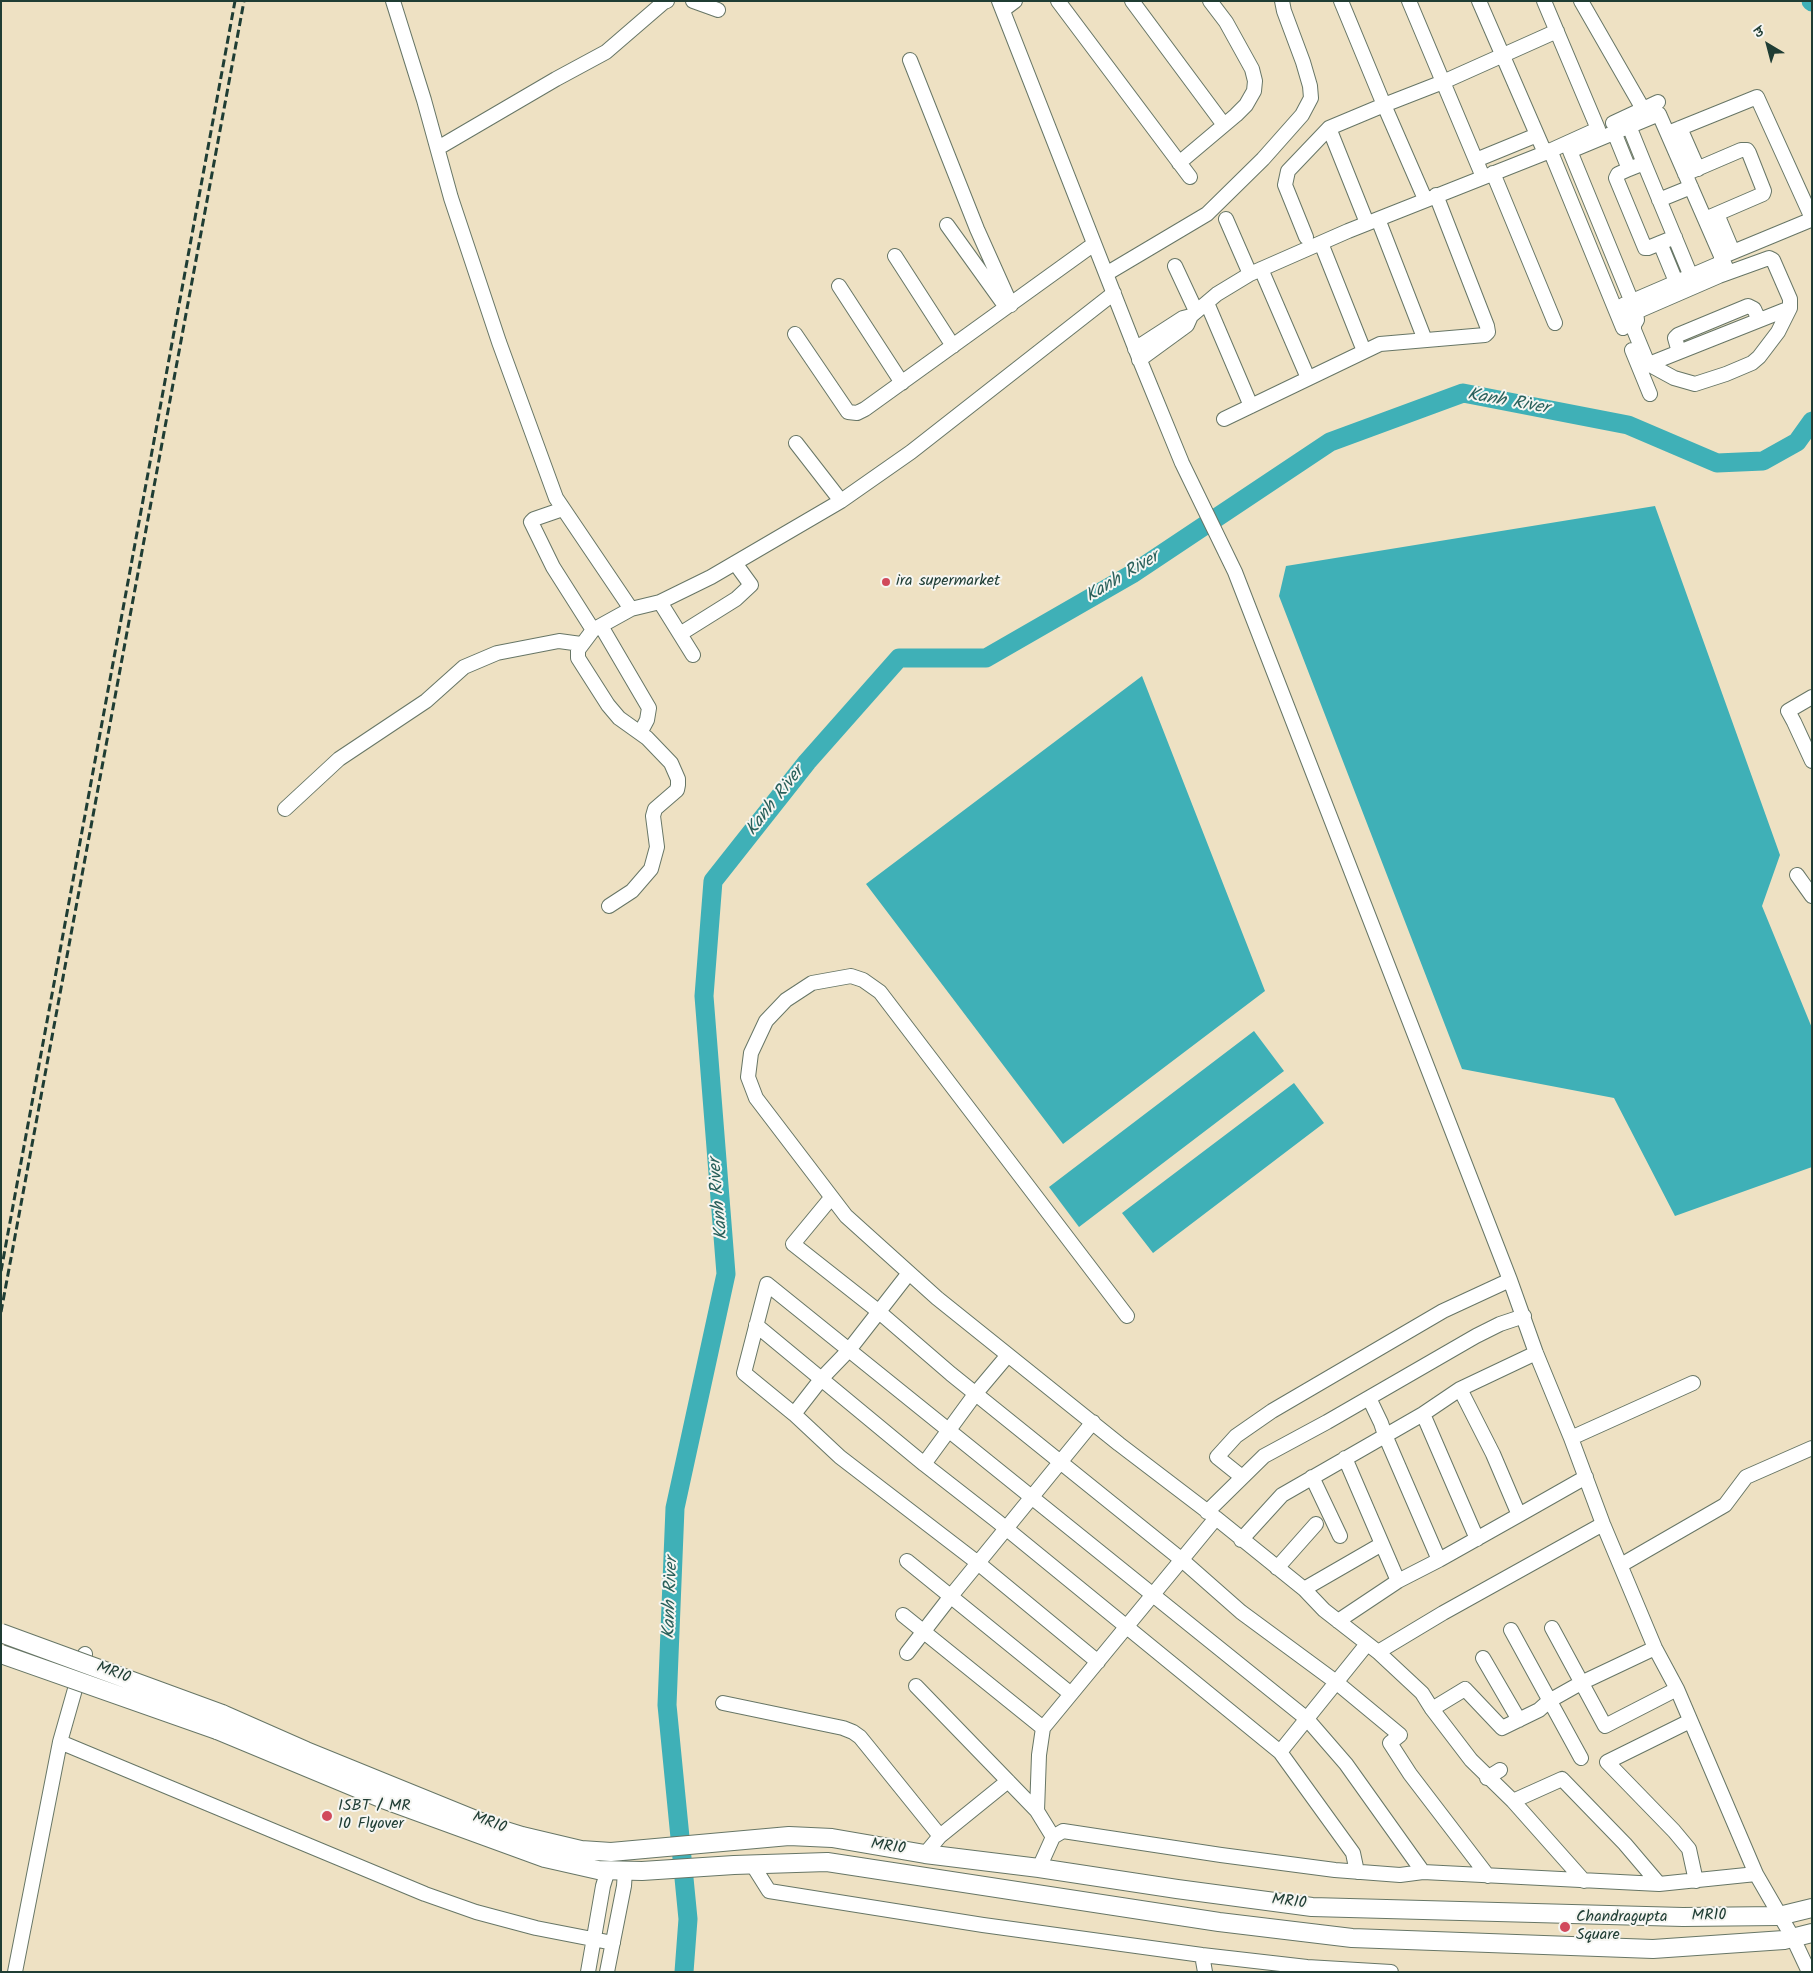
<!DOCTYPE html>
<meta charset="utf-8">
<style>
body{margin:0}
#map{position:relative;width:1813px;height:1973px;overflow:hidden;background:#eee1c3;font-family:Kalam,"Playpen Sans Deva",sans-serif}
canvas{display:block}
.frame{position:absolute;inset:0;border:2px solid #1f3d34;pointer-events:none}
.north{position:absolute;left:1743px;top:20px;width:50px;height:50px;-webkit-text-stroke:4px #f6f6f2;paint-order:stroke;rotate:323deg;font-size:14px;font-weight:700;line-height:20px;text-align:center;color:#1f3d34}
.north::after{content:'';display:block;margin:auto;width:18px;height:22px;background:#1f3d34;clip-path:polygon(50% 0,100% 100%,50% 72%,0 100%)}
</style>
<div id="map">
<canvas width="1813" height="1973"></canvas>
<div class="frame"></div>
<div class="north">उ</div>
</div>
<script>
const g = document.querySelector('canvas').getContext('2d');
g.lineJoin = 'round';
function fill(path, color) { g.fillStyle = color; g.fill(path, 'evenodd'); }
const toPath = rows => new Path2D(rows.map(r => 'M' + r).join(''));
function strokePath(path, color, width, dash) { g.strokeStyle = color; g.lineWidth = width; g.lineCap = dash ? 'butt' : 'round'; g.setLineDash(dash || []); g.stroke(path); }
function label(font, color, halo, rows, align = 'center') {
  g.font = font + ' Kalam,sans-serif'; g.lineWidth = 4; g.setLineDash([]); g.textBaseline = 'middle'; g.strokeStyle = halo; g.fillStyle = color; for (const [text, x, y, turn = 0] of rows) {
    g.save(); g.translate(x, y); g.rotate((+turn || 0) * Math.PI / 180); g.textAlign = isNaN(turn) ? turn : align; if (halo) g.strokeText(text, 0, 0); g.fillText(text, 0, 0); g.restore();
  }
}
fill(toPath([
 [1655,506,1780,855,1762,906,1812,1028,1812,1167,1675,1216,1614,1098,1462,1069,1279,596,1286,566],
 [1142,676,1265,991,1063,1144,866,884],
 [1254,1031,1284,1071,1079,1227,1049,1187],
 [1294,1083,1324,1123,1153,1253,1122,1213]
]), '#3fb0b7');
strokePath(toPath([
 [1811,1,1812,2],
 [684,1972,688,1919,667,1705,675,1508,726,1274,704,996,713,881,807,762,899,658,986,658,1132,574,1330,442,1463,393,1628,425,1717,463,1763,461,1797,442,1812,421]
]), '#3fb0b7', 19);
const minor = toPath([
 [393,1,424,100,451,198,499,342,556,498,631,609,660,602,711,577,841,501,911,452,1114,293],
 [693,1,718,10],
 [999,1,1141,363,1182,463,1235,572,1510,1280,1536,1353,1571,1438,1603,1524,1655,1648,1677,1689,1756,1874],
 [1058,1,1190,177],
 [1132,1,1224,125],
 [1409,1,1483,177],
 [1479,1,1545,153],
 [1581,1,1643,109],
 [1003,10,1015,1],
 [910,60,977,229,1011,305],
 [1613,123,1658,102],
 [1629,126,1644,163],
 [1329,128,1367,223],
 [1680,128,1698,169],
 [1614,132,1629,169,1618,174,1616,178,1645,248,1648,248,1675,237],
 [1668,133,1757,97,1811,216,1808,221,1721,257],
 [438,148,556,79,606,52,664,2,667,1],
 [1550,150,1623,328],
 [1476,160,1537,135],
 [1179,163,1236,115,1246,105,1254,91,1255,81,1252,69,1226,22,1210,1],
 [1629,169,1644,163,1695,286],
 [1493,173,1555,323],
 [1685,174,1741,150,1747,150,1749,153,1764,191,1763,194,1705,219],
 [1425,199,1384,105,1443,82,1557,31],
 [1659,200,1691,187],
 [1717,214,1733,252],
 [1226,219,1250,274],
 [1378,219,1425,340],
 [947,225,1003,303],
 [1306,237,1285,185,1288,171,1329,128,1384,105,1341,1],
 [1321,243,1364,351],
 [1660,243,1679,289],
 [895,256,953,346],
 [1175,266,1196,311],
 [1261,269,1308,378],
 [1106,274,1207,214,1263,159,1302,115,1311,98,1310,86,1303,62,1284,11,1282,1],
 [839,286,902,383],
 [1207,303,1251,406],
 [1623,305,1723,262],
 [1191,316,1217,294,1250,274,1348,231,1545,153,1598,129,1544,1],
 [1620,319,1636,312,1719,276,1769,258,1773,260,1790,299,1790,308,1778,332,1759,357,1752,363,1726,374,1695,384,1674,378,1652,366,1646,359,1634,330,1634,325,1637,320,1636,312,1570,151,1659,114,1728,272],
 [795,334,848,412,857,413,865,409,1094,244],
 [1135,349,1183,318,1191,316,1187,325,1139,360],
 [1632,350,1650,394],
 [1679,352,1675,338,1678,335,1748,306,1754,309,1759,320],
 [1649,364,1790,308],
 [1224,419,1380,344,1485,335,1488,332,1487,326,1436,195],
 [796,443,841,501],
 [563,509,534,519,531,522,553,567,593,630],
 [660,602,693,655],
 [601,626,649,708,647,720,640,733],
 [680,634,736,599,751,585,735,563],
 [1812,697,1788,711,1794,722,1812,761],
 [285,809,339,759,426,701,464,667,497,653,559,641,581,644],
 [1797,875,1812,896],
 [609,906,632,891,651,869,657,847,653,816,655,809,677,790,678,785,678,779,671,763,647,738,619,718,608,705,578,658,578,650,593,630,631,609],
 [831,1198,793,1244,878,1311,951,1374,1182,1560,1241,1612,1336,1682,1400,1735,1390,1743,1410,1774,1488,1876],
 [1127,1316,880,992,863,980,851,976,812,983,786,1000,766,1021,751,1053,748,1077,756,1098,846,1216,937,1298,1119,1444,1216,1518,1304,1589,1324,1610,1378,1652,1422,1693,1432,1709,1471,1760,1513,1801,1584,1881],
 [756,1325,924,1464,997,1521,1280,1752,1367,1644],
 [1369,1398,1381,1423,1385,1435,1439,1560],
 [794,1414,822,1378,849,1350,909,1273],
 [1423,1414,1477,1539],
 [1571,1438,1693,1383],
 [1345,1458,1398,1581],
 [924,1464,976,1393,1008,1355],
 [1242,1477,1217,1457,1236,1436,1272,1411,1443,1311,1510,1280],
 [1312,1477,1340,1536],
 [1207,1512,1264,1456,1327,1422,1476,1336,1500,1324,1524,1316],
 [1519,1515,1586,1477],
 [1241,1540,1282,1495,1423,1414,1460,1389,1536,1353],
 [907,1561,1071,1694],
 [1621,1565,1725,1505,1746,1477,1812,1448],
 [1277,1568,1316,1524],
 [1304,1589,1382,1544],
 [903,1615,1043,1728],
 [1338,1621,1398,1581,1439,1560,1519,1515,1493,1454,1460,1389],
 [1552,1628,1605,1726,1677,1689],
 [1511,1630,1581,1758],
 [1378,1652,1443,1613,1603,1524],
 [907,1653,951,1596,1093,1422],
 [1483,1658,1519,1720],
 [1098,1662,978,1563,840,1457,794,1414,744,1373,767,1284,1307,1719,1346,1764,1423,1872],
 [916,1686,1037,1811],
 [723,1703,843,1728,853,1732,860,1737,873,1753,940,1836],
 [1432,1709,1465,1689,1502,1728,1539,1710,1549,1701,1581,1683,1655,1648],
 [1690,1721,1607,1762,1674,1831,1689,1849,1696,1881],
 [60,1742,425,1894,476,1912,536,1928,613,1943],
 [1280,1752,1353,1853,1357,1872],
 [1487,1778,1500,1770],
 [1513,1801,1562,1779,1625,1844,1659,1884],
 [1053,1837,1037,1811,1039,1755,1043,1728,1216,1518],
 [925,1854,940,1836,1008,1781],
 [752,1864,769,1891,983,1925,1202,1955,1307,1967,1391,1972],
 [1039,1868,1053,1837,1063,1831,1221,1855,1335,1870,1400,1875,1423,1872,1659,1884,1756,1874,1793,1938,1809,1972],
 [1202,1955,1205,1972],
 [15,1972,60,1742,85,1654],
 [588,1972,603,1886,608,1870],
 [607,1972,624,1886,625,1871]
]);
const major = toPath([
 [222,1714,306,1751,493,1827,522,1836,581,1850,611,1852,789,1836,832,1838,925,1854,1039,1868,1177,1889,1312,1907,1683,1917,1779,1916,1812,1908],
 [217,1730,383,1799,545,1858,598,1870,642,1871,734,1865,827,1862,1219,1922,1352,1938,1653,1949,1784,1940,1812,1933]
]);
strokePath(minor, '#677666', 16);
strokePath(major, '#677666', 20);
strokePath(minor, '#fff', 14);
strokePath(major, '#fff', 18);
strokePath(toPath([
 [1,1271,235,1],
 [1,1312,244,1]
]), '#1f3d34', 3, [8, 4]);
const majorBridge = toPath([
 [1,1633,222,1714],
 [1,1654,217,1730]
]);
strokePath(majorBridge, '#677666', 20, []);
strokePath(majorBridge, '#fff', 18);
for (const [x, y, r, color] of [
 [886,582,5,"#d1495b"],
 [327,1816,6,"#d1495b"],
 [1565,1927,6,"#d1495b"]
]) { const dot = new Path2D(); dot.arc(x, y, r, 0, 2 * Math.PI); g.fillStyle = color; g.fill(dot); strokePath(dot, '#f6f6f2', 2); }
label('16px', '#1f3d34', '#f6f6f2', [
 ["ira supermarket",896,582],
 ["ISBT / MR",338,1807],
 ["10 Flyover",338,1825],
 ["Chandragupta",1576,1918],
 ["Square",1576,1936]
], 'left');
label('16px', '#1f3d34', '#f6f6f2', [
 ["MR10",113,1674,20],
 ["MR10",489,1824,20],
 ["MR10",888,1848,9],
 ["MR10",1289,1903,7],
 ["MR10",1709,1917,-1]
]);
label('italic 18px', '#29605b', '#f6f6f2', [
 ["Kanh River",1508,403,10],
 ["Kanh River",1123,578,-31],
 ["Kanh River",776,802,-52],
 ["Kanh River",720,1199,-95],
 ["Kanh River",672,1598,-88]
]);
</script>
